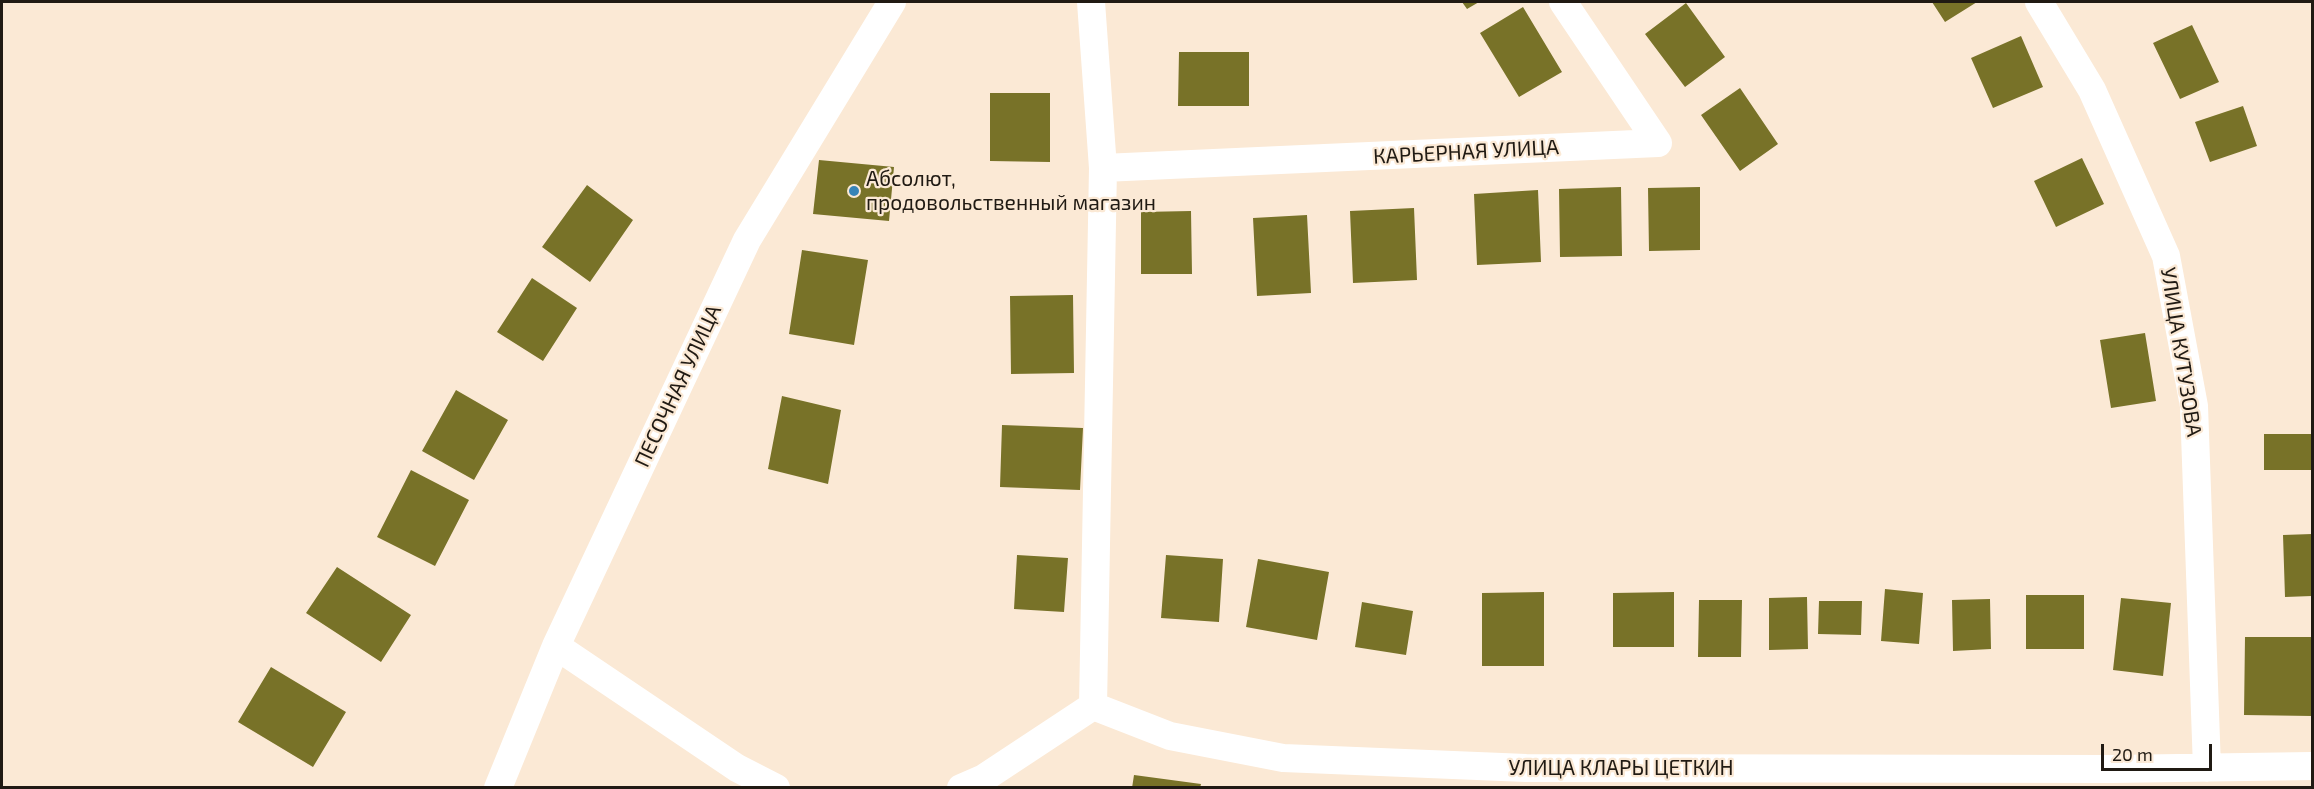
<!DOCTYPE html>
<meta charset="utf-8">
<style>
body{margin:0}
#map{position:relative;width:2314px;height:789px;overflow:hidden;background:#fbe9d5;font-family:"Exo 2",sans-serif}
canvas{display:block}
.frame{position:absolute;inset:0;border:3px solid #201a13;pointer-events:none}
.scale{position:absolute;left:2101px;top:744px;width:111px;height:27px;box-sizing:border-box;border:3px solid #201a13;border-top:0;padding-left:8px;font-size:18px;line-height:21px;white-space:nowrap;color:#201a13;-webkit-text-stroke:4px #fbe9d5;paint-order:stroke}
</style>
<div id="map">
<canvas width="2314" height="789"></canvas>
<div class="frame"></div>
<div class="scale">20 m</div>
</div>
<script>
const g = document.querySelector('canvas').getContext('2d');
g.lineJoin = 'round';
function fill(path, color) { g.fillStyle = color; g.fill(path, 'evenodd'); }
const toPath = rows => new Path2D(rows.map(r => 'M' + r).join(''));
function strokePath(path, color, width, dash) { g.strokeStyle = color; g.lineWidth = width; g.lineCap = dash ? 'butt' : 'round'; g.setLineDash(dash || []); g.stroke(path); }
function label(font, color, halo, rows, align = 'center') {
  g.font = font + ' "Exo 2",sans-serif'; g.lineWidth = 4.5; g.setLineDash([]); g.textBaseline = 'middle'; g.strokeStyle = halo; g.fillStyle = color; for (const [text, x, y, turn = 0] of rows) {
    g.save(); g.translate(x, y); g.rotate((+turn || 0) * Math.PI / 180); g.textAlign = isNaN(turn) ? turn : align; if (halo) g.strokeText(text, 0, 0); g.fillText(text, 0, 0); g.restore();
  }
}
fill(toPath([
 [1462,2,1479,2,1467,9],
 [1932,2,1977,2,1945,22],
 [1686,3,1725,57,1685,87,1645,34],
 [1523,7,1562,72,1519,97,1480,33],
 [2192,25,2219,82,2180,99,2153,43],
 [2021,36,2043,87,1993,108,1971,58],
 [1179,52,1249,52,1249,106,1178,106],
 [1740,88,1778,144,1740,171,1701,115],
 [990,93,1050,93,1050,162,990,161],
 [2243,106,2257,146,2210,162,2195,122],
 [2082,158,2104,204,2056,227,2034,181],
 [819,160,894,167,889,221,813,214],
 [587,185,633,220,590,282,542,247],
 [1621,187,1622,256,1560,257,1559,189],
 [1700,187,1700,250,1649,251,1648,188],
 [1538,190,1541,262,1477,265,1474,194],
 [1414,208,1417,280,1353,283,1350,211],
 [1191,211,1192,274,1141,274,1141,212],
 [1307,215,1311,293,1257,296,1253,218],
 [802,250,868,260,854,345,789,334],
 [532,278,577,308,543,361,497,332],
 [1073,295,1074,373,1011,374,1010,296],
 [2145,333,2156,401,2111,408,2100,340],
 [456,390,508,420,474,480,422,451],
 [782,396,841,410,828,484,768,469],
 [1002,425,1083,428,1080,490,1000,487],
 [2264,434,2312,434,2312,470,2264,470],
 [411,470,469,500,435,566,377,537],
 [2312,534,2312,596,2285,597,2283,535],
 [1017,555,1068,558,1064,612,1014,609],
 [1166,555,1223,559,1219,622,1161,618],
 [1258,559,1329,572,1317,640,1246,627],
 [337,567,411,615,381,662,306,613],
 [1885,589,1923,593,1919,644,1881,641],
 [1544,592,1544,666,1482,666,1482,593],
 [1674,592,1674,647,1613,647,1613,593],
 [2026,595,2084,595,2084,649,2026,649],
 [1807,597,1808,649,1769,650,1769,598],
 [2121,598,2171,603,2163,676,2113,670],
 [1990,599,1991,649,1953,651,1952,600],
 [1699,600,1742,600,1741,657,1698,657],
 [1819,601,1862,601,1861,635,1818,634],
 [1362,602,1413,611,1406,655,1355,647],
 [2245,637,2312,637,2312,716,2244,715],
 [271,667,346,712,313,767,238,722],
 [1134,775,1201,784,1200,788,1132,788]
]), '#787228');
strokePath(toPath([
 [1091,2,1103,168,1093,706],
 [2039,2,2092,90,2166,256,2194,406,2207,768],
 [1103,168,1658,143,1563,2],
 [556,646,737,768,776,788],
 [498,788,556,646,747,240,892,2],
 [961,788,984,778,1093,706,1170,736,1283,758,1526,768,2112,769,2312,766]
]), '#fff', 28);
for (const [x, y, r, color] of [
 [854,191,6,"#3784b7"]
]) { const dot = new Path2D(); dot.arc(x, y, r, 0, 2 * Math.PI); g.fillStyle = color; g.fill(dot); strokePath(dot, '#fbe9d5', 2); }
label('21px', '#201a13', '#fbe9d5', [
 ["КАРЬЕРНАЯ УЛИЦА",1466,152,-3],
 ["УЛИЦА КУТУЗОВА",2181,352,81],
 ["ПЕСОЧНАЯ УЛИЦА",678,386,-65],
 ["УЛИЦА КЛАРЫ ЦЕТКИН",1621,768]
]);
label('21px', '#201a13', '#fbe9d5', [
 ["Абсолют,",866,179],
 ["продовольственный магазин",866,203]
], 'left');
</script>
